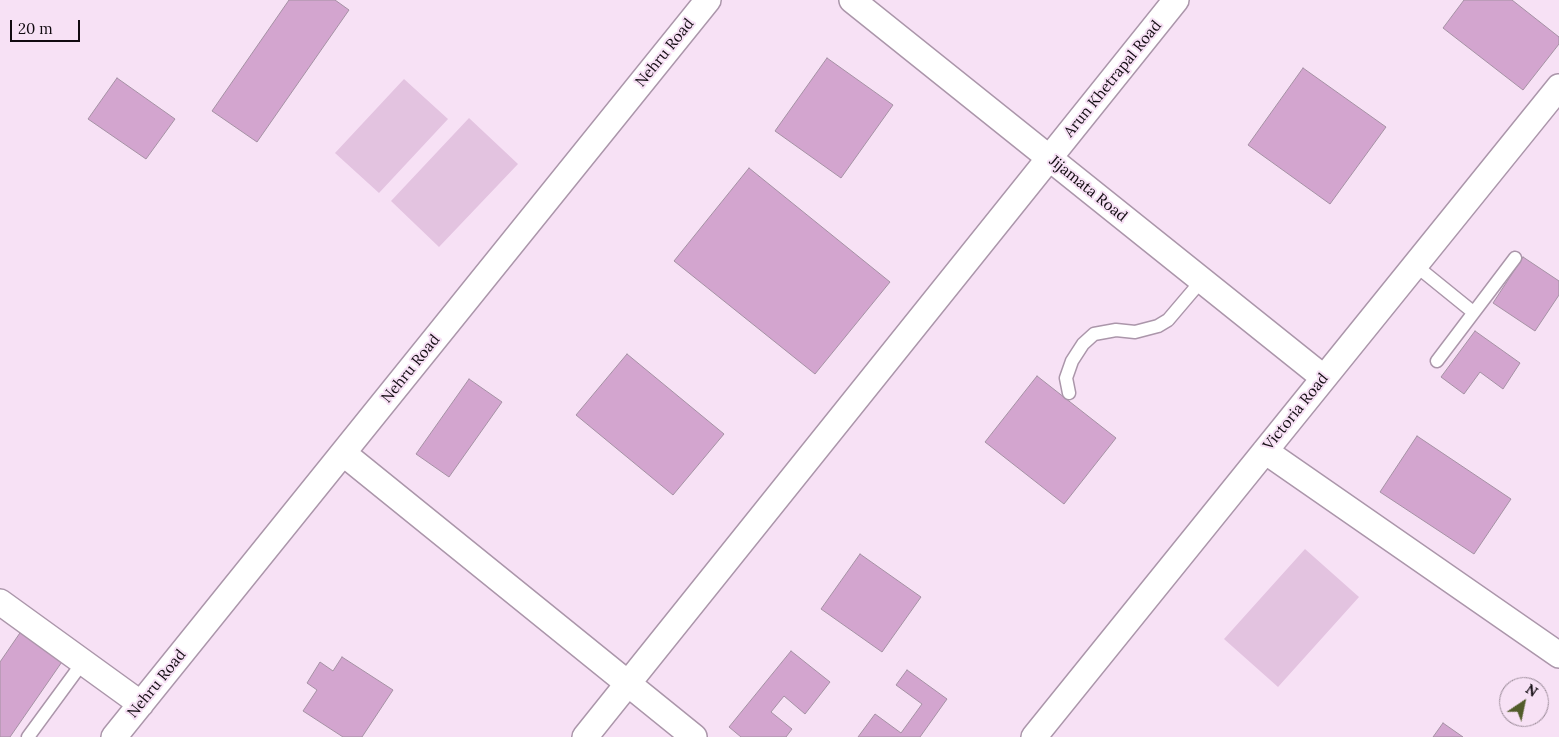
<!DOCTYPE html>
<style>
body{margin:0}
#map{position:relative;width:1559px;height:737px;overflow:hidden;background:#f7e1f5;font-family:Lora,serif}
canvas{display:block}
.north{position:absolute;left:1499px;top:677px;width:50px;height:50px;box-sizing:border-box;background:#f7e1f5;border:1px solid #9b8b99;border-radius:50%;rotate:34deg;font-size:14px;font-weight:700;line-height:20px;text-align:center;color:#110a10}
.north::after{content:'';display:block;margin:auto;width:18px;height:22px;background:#525c2b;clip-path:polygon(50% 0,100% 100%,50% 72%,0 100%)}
.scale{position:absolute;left:10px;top:20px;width:70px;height:22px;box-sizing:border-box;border:2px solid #110a10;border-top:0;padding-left:6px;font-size:15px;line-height:18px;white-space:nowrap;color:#110a10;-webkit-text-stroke:4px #f7e1f5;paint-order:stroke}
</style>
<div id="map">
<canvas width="1559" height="737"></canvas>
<div class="north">N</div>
<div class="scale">20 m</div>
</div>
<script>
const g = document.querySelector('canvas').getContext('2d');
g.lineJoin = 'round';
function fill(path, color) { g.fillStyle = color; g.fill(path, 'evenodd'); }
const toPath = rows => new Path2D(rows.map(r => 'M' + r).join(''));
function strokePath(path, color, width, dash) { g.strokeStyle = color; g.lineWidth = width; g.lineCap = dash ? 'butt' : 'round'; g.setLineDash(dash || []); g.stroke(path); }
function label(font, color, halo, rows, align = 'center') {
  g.font = font + ' Lora,serif'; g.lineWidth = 4; g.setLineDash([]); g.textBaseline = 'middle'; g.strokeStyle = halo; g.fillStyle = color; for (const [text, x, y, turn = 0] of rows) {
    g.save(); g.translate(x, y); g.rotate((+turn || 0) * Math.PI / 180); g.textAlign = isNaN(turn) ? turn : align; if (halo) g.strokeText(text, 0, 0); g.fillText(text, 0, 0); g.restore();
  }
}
fill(toPath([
 [404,79,448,119,379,193,335,153],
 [469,118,518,164,439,247,391,201],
 [1305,549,1359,597,1278,687,1224,639]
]), '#e3c3e0');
const building = toPath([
 [289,0,335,0,349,10,257,142,212,111,289,0],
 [1464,0,1512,0,1559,37,1559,44,1523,90,1443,28,1464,0],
 [827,58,893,105,841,178,775,131,827,58],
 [1303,68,1386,127,1330,204,1248,145,1303,68],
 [117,78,175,119,146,159,88,119,117,78],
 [749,168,890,282,815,374,674,261,749,168],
 [1523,257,1559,281,1559,295,1535,331,1493,303,1523,257],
 [1475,331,1520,363,1503,389,1480,372,1464,394,1441,377,1475,331],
 [627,354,724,434,673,495,576,415,627,354],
 [1037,376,1116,438,1064,504,985,442,1037,376],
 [469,379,502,402,449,477,416,454,469,379],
 [1417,436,1511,499,1474,554,1380,492,1417,436],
 [860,554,921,597,882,652,821,609,860,554],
 [24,627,66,656,10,737,0,737,0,662,24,627],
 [791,651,830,682,805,714,784,696,771,712,792,729,786,737,741,737,729,727,791,651],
 [342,657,393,690,362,737,343,737,303,711,317,690,307,683,320,662,333,671,342,657],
 [907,670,947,699,920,737,858,737,875,714,901,733,922,704,896,685,907,670],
 [1443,723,1463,737,1433,737,1443,723]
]);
fill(building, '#d3a5cf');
strokePath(building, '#a591a4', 1);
const service = toPath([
 [1415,265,1473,312],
 [1437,361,1515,258],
 [1069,393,1066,378,1072,361,1083,344,1094,334,1116,330,1135,332,1158,326,1168,320,1202,280],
 [28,737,83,662]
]);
const minor = toPath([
 [852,0,1324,378],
 [1265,451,1559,655],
 [343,453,694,737],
 [0,602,141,704],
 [114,737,708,0],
 [585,737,1176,0],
 [1034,737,1559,87]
]);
strokePath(service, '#ab96aa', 15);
strokePath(minor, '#ab96aa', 28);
strokePath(service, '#fff', 12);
strokePath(minor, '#fff', 25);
label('15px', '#110a10', '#f7e1f5', [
 ["Nehru Road",665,53,-51],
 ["Arun Khetrapal Road",1113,79,-51],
 ["Jijamata Road",1088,189,39],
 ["Nehru Road",411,369,-51],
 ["Victoria Road",1296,412,-51],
 ["Nehru Road",157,684,-51]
]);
</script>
